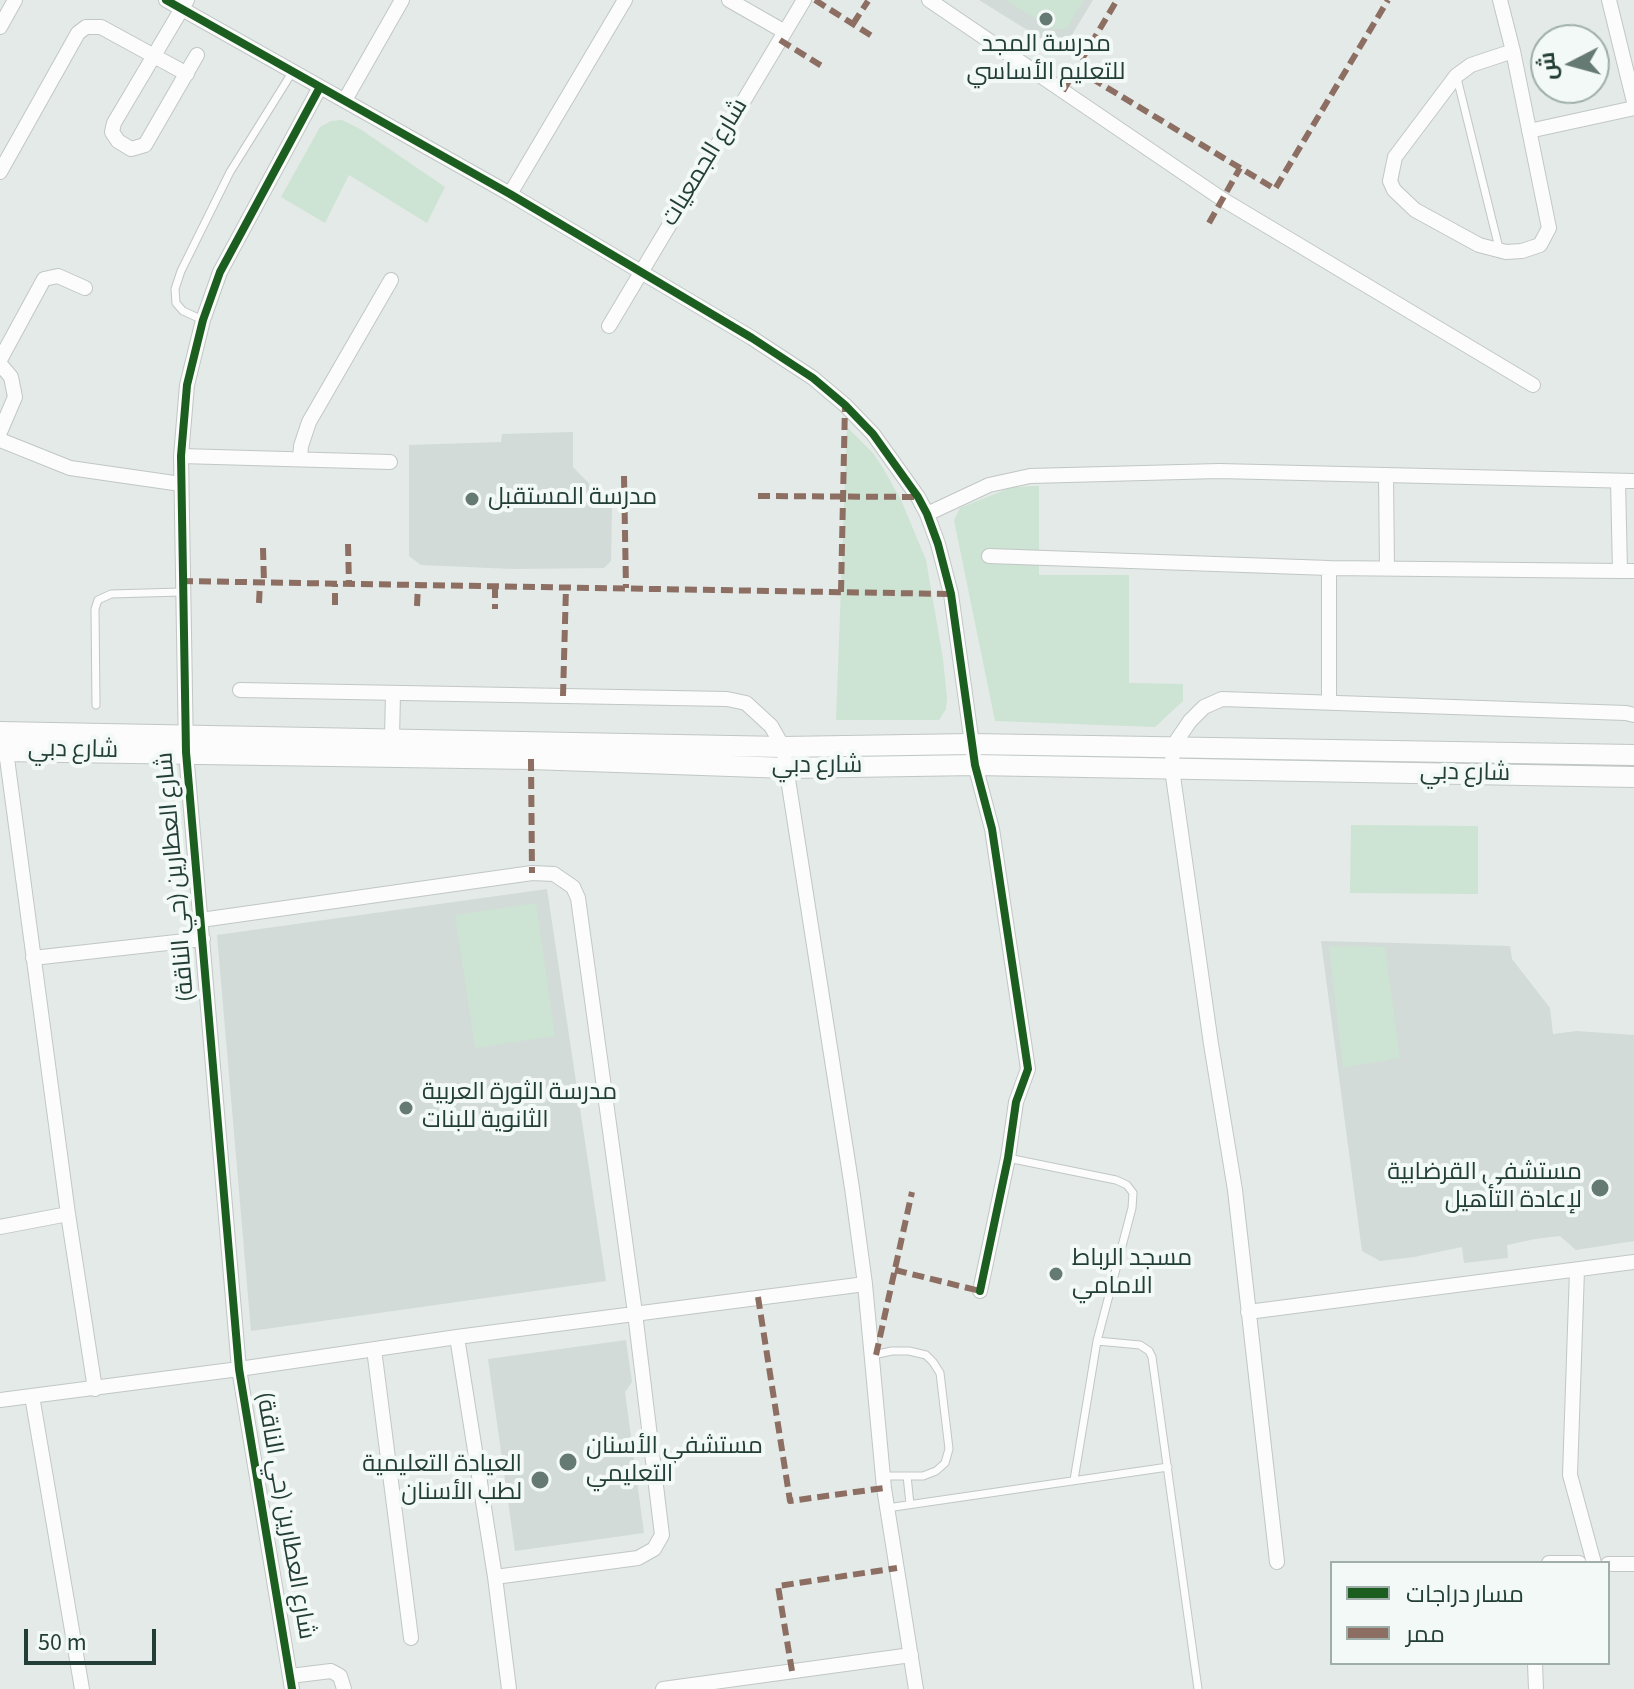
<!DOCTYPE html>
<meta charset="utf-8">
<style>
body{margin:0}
#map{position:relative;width:1634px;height:1689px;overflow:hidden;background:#e4eae7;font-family:"Source Sans 3",Cairo,sans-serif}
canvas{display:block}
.legend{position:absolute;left:1330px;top:1561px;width:280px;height:104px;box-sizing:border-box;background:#f3f9f6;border:2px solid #9faea9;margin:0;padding:10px 14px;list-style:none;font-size:24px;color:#223e36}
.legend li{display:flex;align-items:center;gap:16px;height:40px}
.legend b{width:40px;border:2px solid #9faea9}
.north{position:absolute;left:1530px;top:24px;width:80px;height:80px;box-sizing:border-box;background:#f3f9f6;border:2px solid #9faea9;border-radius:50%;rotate:264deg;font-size:22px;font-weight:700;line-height:32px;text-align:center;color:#223e36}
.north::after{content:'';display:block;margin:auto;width:28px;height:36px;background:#667a74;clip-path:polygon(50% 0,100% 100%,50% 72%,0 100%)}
.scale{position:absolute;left:24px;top:1629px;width:132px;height:36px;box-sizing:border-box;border:4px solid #223e36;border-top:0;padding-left:10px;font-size:24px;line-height:28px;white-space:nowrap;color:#223e36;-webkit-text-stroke:6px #f3f9f6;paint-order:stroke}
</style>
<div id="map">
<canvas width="1634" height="1689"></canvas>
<ul class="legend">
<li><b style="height:10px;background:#1b5e20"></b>مسار دراجات</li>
<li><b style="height:10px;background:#8d6e63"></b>ممر</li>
</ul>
<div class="north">ش</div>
<div class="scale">50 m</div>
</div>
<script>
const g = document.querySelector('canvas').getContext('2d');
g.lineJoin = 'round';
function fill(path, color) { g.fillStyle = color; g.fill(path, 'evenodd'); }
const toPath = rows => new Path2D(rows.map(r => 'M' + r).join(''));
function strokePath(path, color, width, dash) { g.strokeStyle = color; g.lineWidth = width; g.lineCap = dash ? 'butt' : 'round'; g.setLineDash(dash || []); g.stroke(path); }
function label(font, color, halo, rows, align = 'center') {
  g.font = font + ' "Source Sans 3",Cairo,sans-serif'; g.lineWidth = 8; g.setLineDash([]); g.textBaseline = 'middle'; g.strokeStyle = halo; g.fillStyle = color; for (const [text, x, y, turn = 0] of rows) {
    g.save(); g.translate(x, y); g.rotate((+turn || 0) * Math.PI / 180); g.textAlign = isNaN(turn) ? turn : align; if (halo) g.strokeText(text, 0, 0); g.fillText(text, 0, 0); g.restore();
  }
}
fill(toPath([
 [979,0,1093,0,1070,38,1045,41],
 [573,432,573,467,612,507,611,561,604,568,513,569,421,565,409,556,409,445,501,442,502,434],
 [547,889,606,1281,251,1331,217,935],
 [1321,941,1510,946,1512,959,1550,1008,1553,1034,1577,1031,1634,1035,1634,1241,1576,1250,1560,1236,1535,1239,1507,1245,1508,1258,1464,1263,1462,1247,1414,1257,1380,1261,1362,1251],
 [626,1340,632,1382,625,1392,644,1533,515,1551,488,1359]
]), '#d2dbd7');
fill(toPath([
 [1005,0,1084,0,1067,29,1054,29],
 [342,120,360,129,445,187,427,223,349,175,325,223,281,197,320,127,331,121],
 [847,427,873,453,883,468,901,500,926,560,943,659,947,698,946,709,939,720,836,720],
 [1039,486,1039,575,1129,575,1129,683,1183,684,1183,701,1155,727,995,721,954,520,960,508,1012,487],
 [1351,825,1478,826,1478,894,1350,893],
 [536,903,555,1036,475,1048,455,915],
 [1329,946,1385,947,1400,1058,1343,1068]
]), '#cde3d3');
const lane = toPath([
 [1457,78,1499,248],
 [203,320,183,311,176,303,175,289,181,271,230,172,293,71],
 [96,705,95,609,98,600,111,594,181,592],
 [1008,1158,1116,1180,1127,1185,1133,1193,1132,1208,1097,1341,1074,1480],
 [1097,1341,1140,1345,1149,1351,1152,1357,1198,1689],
 [873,1355,892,1351,909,1351,926,1355,933,1362,940,1373,949,1449,945,1463,936,1471,923,1476,883,1476],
 [907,1476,910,1504],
 [887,1508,1168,1467]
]);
const street = toPath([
 [166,0,510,194,752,338,813,378,845,405,873,434,918,497,927,514,938,544,951,594,975,765,992,829,1028,1069,1016,1102,1008,1158,980,1291],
 [187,0,114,123,112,132,118,141,131,149,145,145,197,55],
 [729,0,785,32],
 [929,0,1222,199,1533,385],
 [1500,0,1513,51,1549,228,1540,245,1522,251,1506,252,1479,245,1415,210,1394,190,1390,181,1395,157,1456,76,1471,65,1513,51],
 [1609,0,1634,102],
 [0,27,15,0],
 [345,100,402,0],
 [1529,131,1634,108],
 [0,172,78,33,86,27,101,27,187,74],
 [510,194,625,0],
 [609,326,804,0],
 [0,360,44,279,58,276,85,288],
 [0,364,11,377,15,397,0,432],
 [0,440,70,468,181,484],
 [181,456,390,462],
 [300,459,301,446,309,422,391,280],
 [1386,475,1387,568],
 [1618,481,1620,571,1634,571],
 [927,514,989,485,1030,476,1219,471,1634,481],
 [989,556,1329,568,1620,571],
 [240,690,727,699,746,703,771,726,783,747,852,1188,865,1284,884,1488,916,1689],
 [1329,702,1329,568],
 [392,738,393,693],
 [6,751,68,1214,95,1389],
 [201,920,532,873,554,874,573,887,578,898,635,1313,662,1535,654,1549,638,1558,495,1577],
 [33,958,203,939],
 [0,1227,68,1214],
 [1577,1270,1570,1475,1594,1563],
 [1248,1312,1634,1262],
 [457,1337,495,1577,509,1689],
 [374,1349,411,1638],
 [32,1396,82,1689],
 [0,1400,239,1369,457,1337,865,1284],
 [1277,1562,1235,1190,1211,1044,1172,769,1173,746,1190,721,1204,707,1222,699,1626,713,1634,715],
 [1549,1563,1579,1563],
 [1608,1564,1634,1564],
 [1535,1663,1536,1689],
 [290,1676,331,1671,340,1676,344,1689],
 [292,1689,239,1369,186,752,181,456,187,385,203,320,220,272,320,87],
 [663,1689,911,1655]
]);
const secondary = toPath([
 [0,732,783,747,971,744,1634,755],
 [0,751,531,759,787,768,975,765,1634,777]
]);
strokePath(lane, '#c1c7c4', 9);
strokePath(street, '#c1c7c4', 16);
strokePath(secondary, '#c0c7c4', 22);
strokePath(lane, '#fbfcfb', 7);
strokePath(street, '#fbfcfb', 14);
strokePath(secondary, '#fbfcfb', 20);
strokePath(toPath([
 [815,0,875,38],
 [853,24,868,1],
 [780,40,825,68],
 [1076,69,1275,189,1388,0],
 [1063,91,1117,0],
 [1209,223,1240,168],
 [624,476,626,588],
 [758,496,918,497],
 [348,544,349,584],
 [263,548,264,582],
 [181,581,951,594],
 [495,586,495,609],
 [841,592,845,405],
 [259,603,260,582],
 [335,605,335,584],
 [417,606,418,585],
 [563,696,566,587],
 [531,759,532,873],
 [895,1270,980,1291],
 [758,1297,790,1501,884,1488],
 [876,1355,912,1192],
 [792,1671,778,1586,897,1568]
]), '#8d6e63', 6, [12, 6]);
strokePath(toPath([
 [166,0,510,194,752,338,813,378,845,405,873,434,918,497,927,514,938,544,951,594,975,765,992,829,1028,1069,1016,1102,1008,1158,980,1291],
 [292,1689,239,1369,186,752,181,456,187,385,203,320,220,272,320,87]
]), '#1b5e20', 8);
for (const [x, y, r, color] of [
 [1046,19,8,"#667a74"],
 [472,499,8,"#667a74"],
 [406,1108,8,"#667a74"],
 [1600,1188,10,"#667a74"],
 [1056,1274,8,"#667a74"],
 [568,1462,10,"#667a74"],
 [540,1480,10,"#667a74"]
]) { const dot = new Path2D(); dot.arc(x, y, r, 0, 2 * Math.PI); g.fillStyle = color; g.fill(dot); strokePath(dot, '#f3f9f6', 3); }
label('24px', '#223e36', '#f3f9f6', [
 ["مدرسة المجد",1046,46,"center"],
 ["للتعليم الأساسي",1046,74,"center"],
 ["مدرسة المستقبل",488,499],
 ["مدرسة الثورة العربية",422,1094],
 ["الثانوية للبنات",422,1122],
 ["مستشفي القرضابية",1582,1174,"right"],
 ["لإعادة التأهيل",1582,1202,"right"],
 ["مسجد الرباط",1072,1260],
 ["الامامي",1072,1288],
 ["مستشفي الأسنان",586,1448],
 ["التعليمي",586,1476],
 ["العيادة التعليمية",522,1466,"right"],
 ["لطب الأسنان",522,1494,"right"]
], 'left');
label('24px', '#223e36', '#f3f9f6', [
 ["شارع الجمعيات",706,163,-59],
 ["شارع دبي",73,751,1],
 ["شارع دبي",817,767],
 ["شارع دبي",1465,774,1],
 ["شارع العطارين (حي الناقة)",177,877,-95],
 ["شارع العطارين (حي الناقة)",284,1516,80]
]);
</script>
